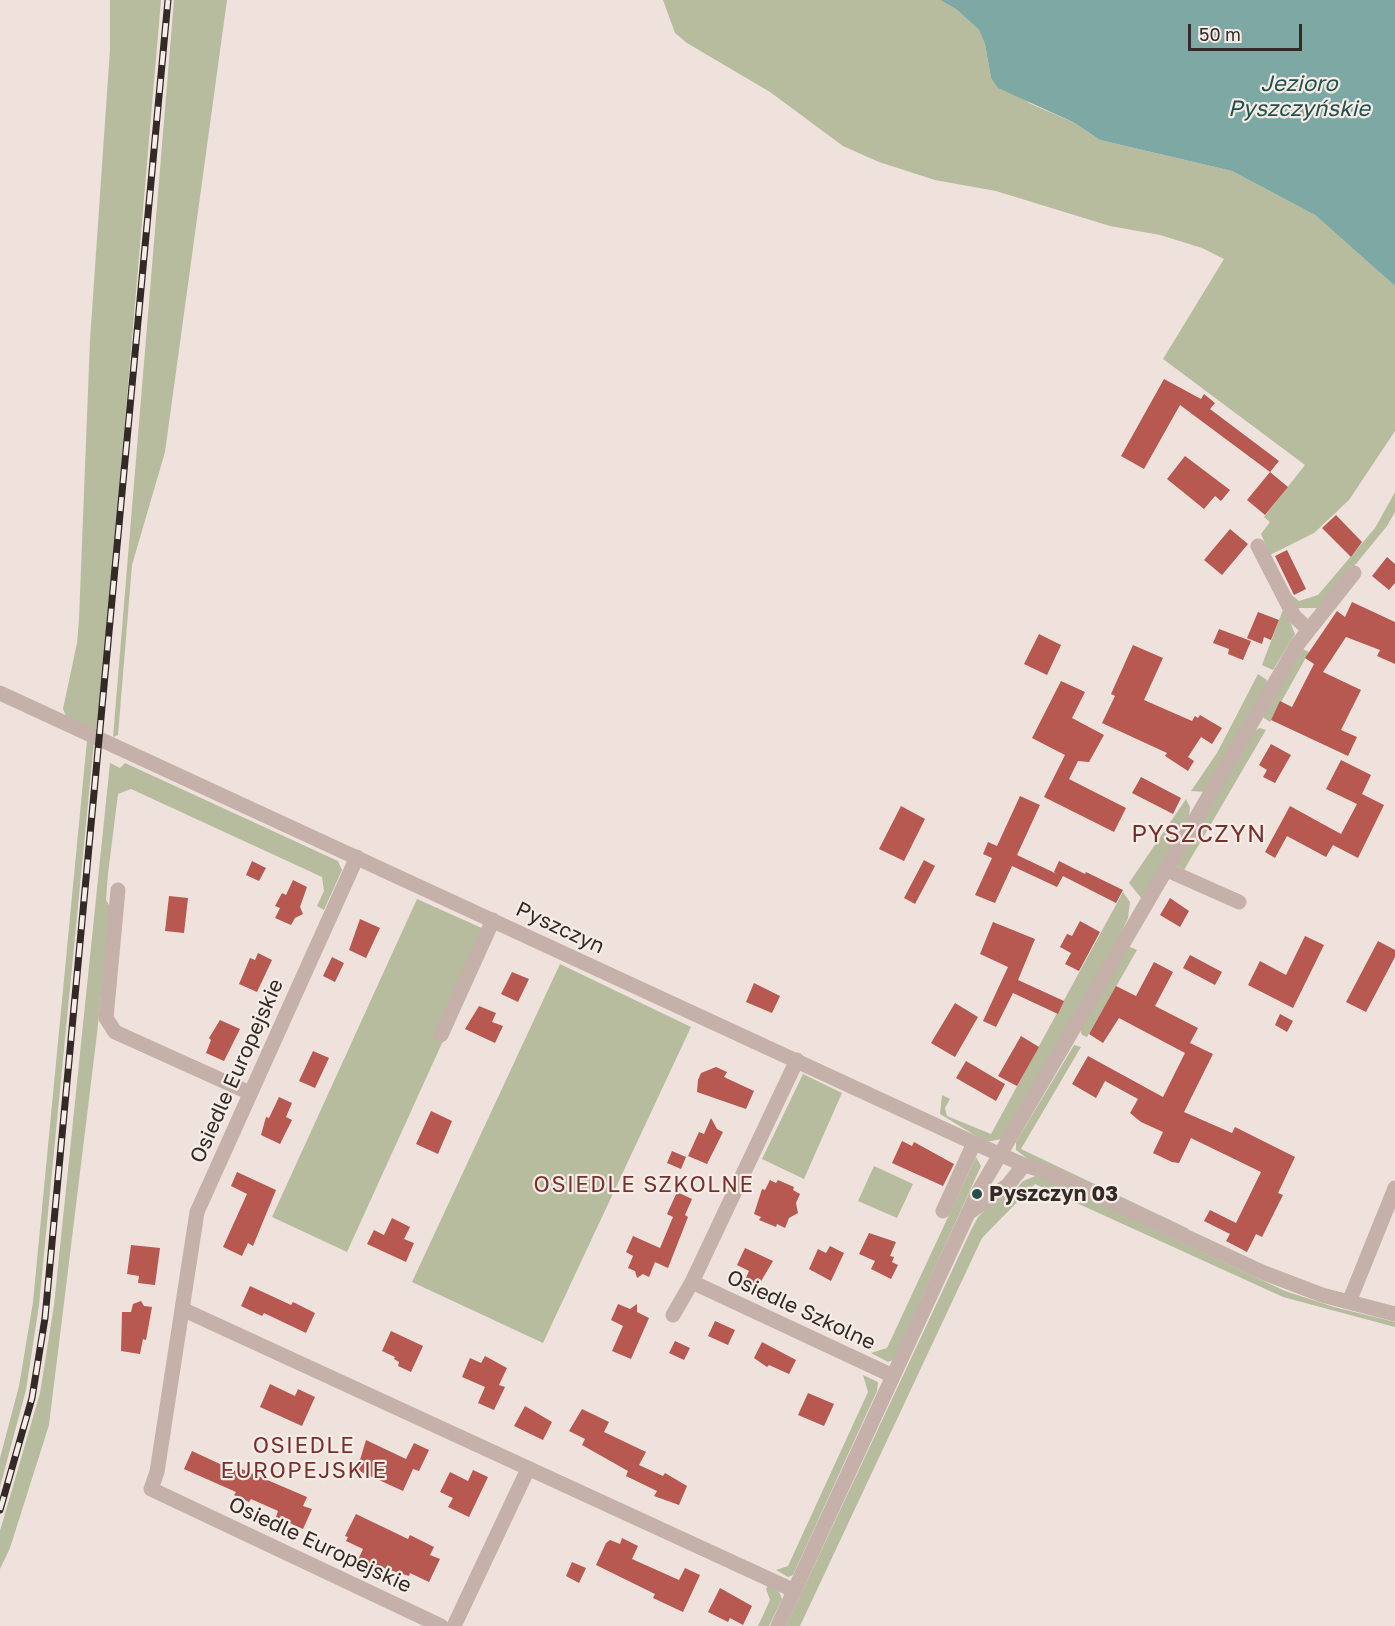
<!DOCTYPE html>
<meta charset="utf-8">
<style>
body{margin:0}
#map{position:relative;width:1395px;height:1626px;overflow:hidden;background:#efe2dc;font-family:"Golos Text",sans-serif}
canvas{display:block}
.scale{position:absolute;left:1188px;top:24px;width:114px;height:27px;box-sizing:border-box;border:3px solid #332a28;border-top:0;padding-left:8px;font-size:18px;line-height:21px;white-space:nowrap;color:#332a28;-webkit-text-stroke:4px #f7ede8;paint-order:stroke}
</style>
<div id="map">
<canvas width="1395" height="1626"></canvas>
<div class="scale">50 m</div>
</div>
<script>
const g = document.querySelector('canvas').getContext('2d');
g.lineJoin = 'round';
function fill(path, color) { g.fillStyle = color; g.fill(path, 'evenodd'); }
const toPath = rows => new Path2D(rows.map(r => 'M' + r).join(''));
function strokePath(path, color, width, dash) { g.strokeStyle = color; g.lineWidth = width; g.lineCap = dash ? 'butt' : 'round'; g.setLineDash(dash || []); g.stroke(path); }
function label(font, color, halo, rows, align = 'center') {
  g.font = font + ' "Golos Text",sans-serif'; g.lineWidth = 4.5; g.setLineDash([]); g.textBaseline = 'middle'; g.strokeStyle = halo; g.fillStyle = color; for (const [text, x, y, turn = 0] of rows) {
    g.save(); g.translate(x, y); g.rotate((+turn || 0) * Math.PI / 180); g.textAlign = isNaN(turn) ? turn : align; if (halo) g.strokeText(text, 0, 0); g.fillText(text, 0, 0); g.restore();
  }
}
fill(toPath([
 [110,0,161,0,101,701,96,730,66,716,63,709,77,643,79,619,90,340,110,49],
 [174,0,227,0,165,452,132,565,118,735,113,737],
 [663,0,940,0,956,9,979,30,985,44,991,78,1031,104,1073,122,1100,140,1232,171,1315,215,1395,286,1395,431,1349,500,1314,533,1270,555,1261,534,1270,522,1264,517,1305,465,1163,359,1224,259,1202,248,1160,235,1110,226,996,191,935,180,879,162,843,146,770,92,687,43,675,33],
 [1395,492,1395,512,1387,526,1328,598,1318,608,1297,608,1289,593,1299,601,1318,595,1375,528],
 [1284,607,1295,634,1273,670,1262,665],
 [1303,649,1309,652,1270,722,1264,718,1263,713],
 [1258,674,1267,680,1266,685,1205,792,1191,791,1217,753],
 [1260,728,1266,730,1184,870,1175,865,1254,731],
 [87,740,94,742,39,1305,26,1390,0,1487,0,1458,19,1386,33,1302],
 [110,763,120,768,125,763,338,861,342,870,324,910,317,906,324,891,322,877,131,789,118,794,108,874,106,900,110,907,97,1034,49,1425,10,1548,0,1569,0,1531,40,1393,54,1305],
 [1186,799,1190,807,1189,818,1142,899,1129,883],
 [1123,892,1130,902,1128,918,1120,935,1002,1139,986,1142,940,1114,942,1095,950,1099,945,1108,947,1116,991,1134],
 [417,899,484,929,443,1041,347,1252,272,1217],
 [1128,946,1137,950,1087,1037,1082,1035,1080,1030],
 [560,964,691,1027,543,1343,412,1282],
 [1074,1045,1081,1047,1021,1149,1189,1229,1184,1229,1028,1159,1016,1150,1016,1142],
 [803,1074,842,1093,804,1179,762,1159],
 [976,1157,981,1166,893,1360,888,1362,871,1353,887,1348],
 [874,1166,913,1184,897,1218,858,1201],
 [1038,1175,1285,1291,1334,1307,1395,1322,1395,1327,1283,1297,1035,1184,982,1238,800,1626,786,1626,971,1230,978,1217,987,1208,1015,1190,1023,1181],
 [863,1375,878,1382,877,1391,793,1575,788,1577,776,1570,788,1566,868,1392],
 [769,1584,779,1592,782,1599,769,1626,758,1626,770,1600,766,1589]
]), '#b7bc9e');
fill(toPath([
 [940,0,1395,0,1395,286,1315,215,1232,171,1100,140,1073,122,998,88,991,78,985,44,979,30,956,9]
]), '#7ea8a3');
fill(toPath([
 [1164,379,1201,399,1204,394,1215,403,1210,409,1279,461,1270,472,1180,405,1144,469,1121,456],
 [1185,456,1230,490,1221,501,1215,496,1204,509,1167,479],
 [1270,472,1288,487,1265,515,1247,500],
 [1336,515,1362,542,1351,557,1322,528],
 [1230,529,1248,544,1222,575,1204,560],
 [1287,550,1306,589,1294,595,1275,556],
 [1387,557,1395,564,1395,583,1389,590,1372,576],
 [1352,602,1395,622,1395,664,1377,656,1380,650,1346,637,1323,672,1361,690,1341,730,1357,737,1348,756,1271,720,1280,701,1292,707,1314,664,1305,658,1337,611,1345,617],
 [1258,612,1279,620,1271,640,1264,637,1262,644,1247,638],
 [1219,629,1251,641,1243,660,1228,654,1229,649,1213,643],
 [1039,634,1061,645,1047,675,1024,664],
 [1133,645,1163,658,1144,700,1192,721,1195,716,1198,718,1200,715,1222,728,1212,744,1201,737,1188,757,1194,761,1188,771,1165,756,1167,753,1102,723,1115,696,1111,694],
 [1061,681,1085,692,1072,718,1104,735,1089,762,1078,761,1069,779,1126,808,1114,832,1044,797,1065,755,1032,738],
 [1271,744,1291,755,1275,783,1263,777,1267,770,1259,765],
 [1341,760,1371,775,1362,794,1384,805,1358,858,1333,845,1326,857,1287,836,1275,858,1265,852,1290,806,1341,834,1357,804,1326,789],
 [1141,777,1181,798,1173,814,1132,793],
 [1020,796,1040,805,1017,855,1057,874,1054,872,1059,861,1085,874,1086,872,1123,890,1116,903,1063,876,1057,887,1012,866,995,903,975,895,992,858,983,854,988,842,997,846],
 [901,806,925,819,904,861,879,849],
 [924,860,935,866,915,904,904,898],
 [252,861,266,868,259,881,246,875],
 [293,880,307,887,300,907,303,914,295,918,291,925,275,918,280,908,275,906,282,893,286,895],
 [169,896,188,898,184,933,165,931],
 [1170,898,1189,911,1180,927,1160,915],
 [360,919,380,928,366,958,349,950],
 [1080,921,1100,932,1079,971,1065,964,1071,953,1060,947,1067,934,1072,936],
 [993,922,1035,939,1018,980,1064,1001,1058,1014,1013,993,996,1027,983,1021,1008,967,980,954],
 [1305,936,1324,945,1293,1008,1248,985,1260,961,1286,975],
 [1378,941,1395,950,1395,957,1366,1012,1346,1002],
 [258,953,272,960,257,992,239,984,250,958,255,960],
 [1190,955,1222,972,1215,985,1183,968],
 [332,957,344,963,335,982,323,976],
 [1154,962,1173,972,1155,1006,1198,1028,1190,1043,1213,1054,1184,1112,1232,1133,1235,1127,1295,1157,1278,1193,1283,1195,1262,1237,1256,1234,1247,1252,1226,1241,1230,1234,1204,1221,1210,1210,1236,1223,1261,1172,1191,1138,1179,1163,1172,1162,1153,1153,1163,1132,1141,1122,1130,1113,1138,1099,1105,1081,1096,1098,1072,1084,1088,1056,1163,1097,1185,1053,1119,1018,1103,1043,1089,1034,1116,986,1136,996],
 [512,972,529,979,518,1002,501,994],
 [754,983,780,996,772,1013,746,1002],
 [955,1003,978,1017,955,1057,931,1043],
 [479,1006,496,1013,492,1022,503,1026,495,1043,465,1029],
 [1280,1014,1293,1021,1287,1032,1275,1025],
 [220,1020,240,1029,224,1061,206,1053,211,1040,209,1038],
 [1021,1036,1039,1047,1017,1086,998,1076],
 [313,1051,329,1058,315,1088,299,1081],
 [966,1061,1005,1084,996,1101,956,1078],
 [716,1067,727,1072,724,1077,754,1091,746,1109,697,1092,698,1080,701,1073],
 [279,1097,292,1103,286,1117,292,1120,280,1144,261,1135,266,1117,269,1118],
 [431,1111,452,1121,438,1154,416,1144],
 [711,1118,717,1129,723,1132,707,1164,688,1156,699,1132,704,1134],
 [902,1141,912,1146,914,1142,954,1164,943,1186,892,1163],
 [672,1151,686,1157,681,1169,667,1163],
 [237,1172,276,1190,253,1246,248,1243,242,1256,223,1247,247,1194,231,1186],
 [770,1180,776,1183,778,1180,794,1187,793,1190,800,1194,796,1203,798,1213,789,1218,785,1228,777,1224,776,1227,759,1220,761,1217,754,1214,762,1189,765,1190],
 [677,1192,692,1199,685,1215,688,1217,668,1268,655,1262,649,1277,643,1274,637,1278,635,1271,628,1268,633,1256,626,1252,633,1236,660,1248,673,1217,667,1214],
 [392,1218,410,1227,404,1239,414,1243,406,1262,367,1244,374,1230,384,1235],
 [869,1233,896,1242,890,1256,894,1257,892,1262,898,1265,891,1279,871,1269,875,1261,859,1254],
 [131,1245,160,1248,155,1285,138,1283,139,1276,127,1274],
 [830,1246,844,1253,831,1281,809,1269,818,1249,826,1253],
 [745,1248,773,1261,757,1288,744,1282,749,1271,737,1265],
 [250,1286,291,1305,293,1302,315,1313,306,1333,264,1313,262,1316,241,1306],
 [141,1301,144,1306,152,1307,146,1340,143,1339,140,1354,121,1351,122,1312,131,1312,133,1304],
 [618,1304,630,1309,637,1304,637,1312,649,1318,631,1359,612,1351,623,1326,611,1320],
 [715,1321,735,1330,728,1345,708,1336],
 [391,1331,423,1346,411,1372,398,1366,399,1362,394,1359,395,1357,382,1351],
 [675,1341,690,1348,684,1360,669,1353],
 [762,1342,796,1360,789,1374,769,1365,767,1367,754,1358],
 [485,1356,507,1368,499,1385,505,1387,494,1410,478,1403,485,1387,462,1377,470,1358,481,1363],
 [270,1384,295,1396,298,1389,315,1397,302,1426,260,1407],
 [808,1393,834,1404,824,1426,798,1415],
 [525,1406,552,1422,543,1440,514,1426],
 [582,1409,609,1422,604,1432,646,1452,639,1465,663,1476,665,1473,687,1486,679,1505,654,1496,657,1491,626,1476,628,1471,582,1445,585,1439,569,1431],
 [366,1440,406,1459,414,1443,429,1450,419,1471,413,1469,403,1491,357,1470],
 [192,1451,235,1471,237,1467,307,1497,303,1506,312,1509,303,1529,276,1517,278,1511,251,1499,249,1502,234,1495,236,1492,184,1469],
 [473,1470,488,1477,469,1517,448,1507,453,1498,440,1492,450,1472,468,1481],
 [356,1514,408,1539,410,1535,434,1547,430,1555,440,1559,429,1582,410,1573,409,1576,358,1560,363,1549,346,1541,348,1537,345,1536],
 [622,1538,638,1546,632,1559,679,1580,685,1568,700,1575,683,1612,653,1598,655,1594,596,1565,606,1543,610,1540,620,1544],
 [572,1562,586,1568,579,1583,566,1576],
 [720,1588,752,1606,743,1625,730,1618,728,1622,708,1612]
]), '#b75851');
strokePath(toPath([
 [1258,546,1294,616,1309,630],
 [0,693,974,1143,1024,1165,1045,1171,1262,1272,1322,1295,1395,1314],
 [357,857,197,1212,157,1472,151,1489,441,1626],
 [1167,870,1239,902],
 [118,890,106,1018,115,1032,250,1093],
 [441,1035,493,920],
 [943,1211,974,1143],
 [970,1212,1008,1185,1024,1165],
 [692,1282,893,1376],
 [1349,1302,1395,1188],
 [182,1309,795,1591],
 [673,1315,692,1282,797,1060],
 [454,1626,528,1469],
 [778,1626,977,1194,1297,645,1354,573]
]), '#c5b1a9', 15);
const rail = toPath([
 [0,1510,32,1398,45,1318,168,0]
]);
strokePath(rail, '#332a28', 7);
strokePath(rail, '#f7ede8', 4.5, [14]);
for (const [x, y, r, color] of [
 [977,1194,6,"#23504b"]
]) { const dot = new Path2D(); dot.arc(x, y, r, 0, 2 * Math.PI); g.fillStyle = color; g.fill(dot); strokePath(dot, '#f7ede8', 2); }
label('21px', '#332a28', '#f7ede8', [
 ["Pyszczyn",560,928,25],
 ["Osiedle Europejskie",237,1071,-66],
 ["Osiedle Szkolne",801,1310,25],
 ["Osiedle Europejskie",320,1545,25]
]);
label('bold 21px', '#332a28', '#f7ede8', [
 ["Pyszczyn 03",989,1194]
], 'left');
label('italic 22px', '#23504b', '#f7ede8', [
 ["Jezioro",1299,84],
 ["Pyszczyńskie",1299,109]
]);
g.letterSpacing = '1.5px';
label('22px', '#792f2b', '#f7ede8', [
 ["OSIEDLE SZKOLNE",644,1185],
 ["OSIEDLE",304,1446],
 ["EUROPEJSKIE",304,1471]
]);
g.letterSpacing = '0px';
g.letterSpacing = '1.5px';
label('24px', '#792f2b', '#f7ede8', [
 ["PYSZCZYN",1199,834]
]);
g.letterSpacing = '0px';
</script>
